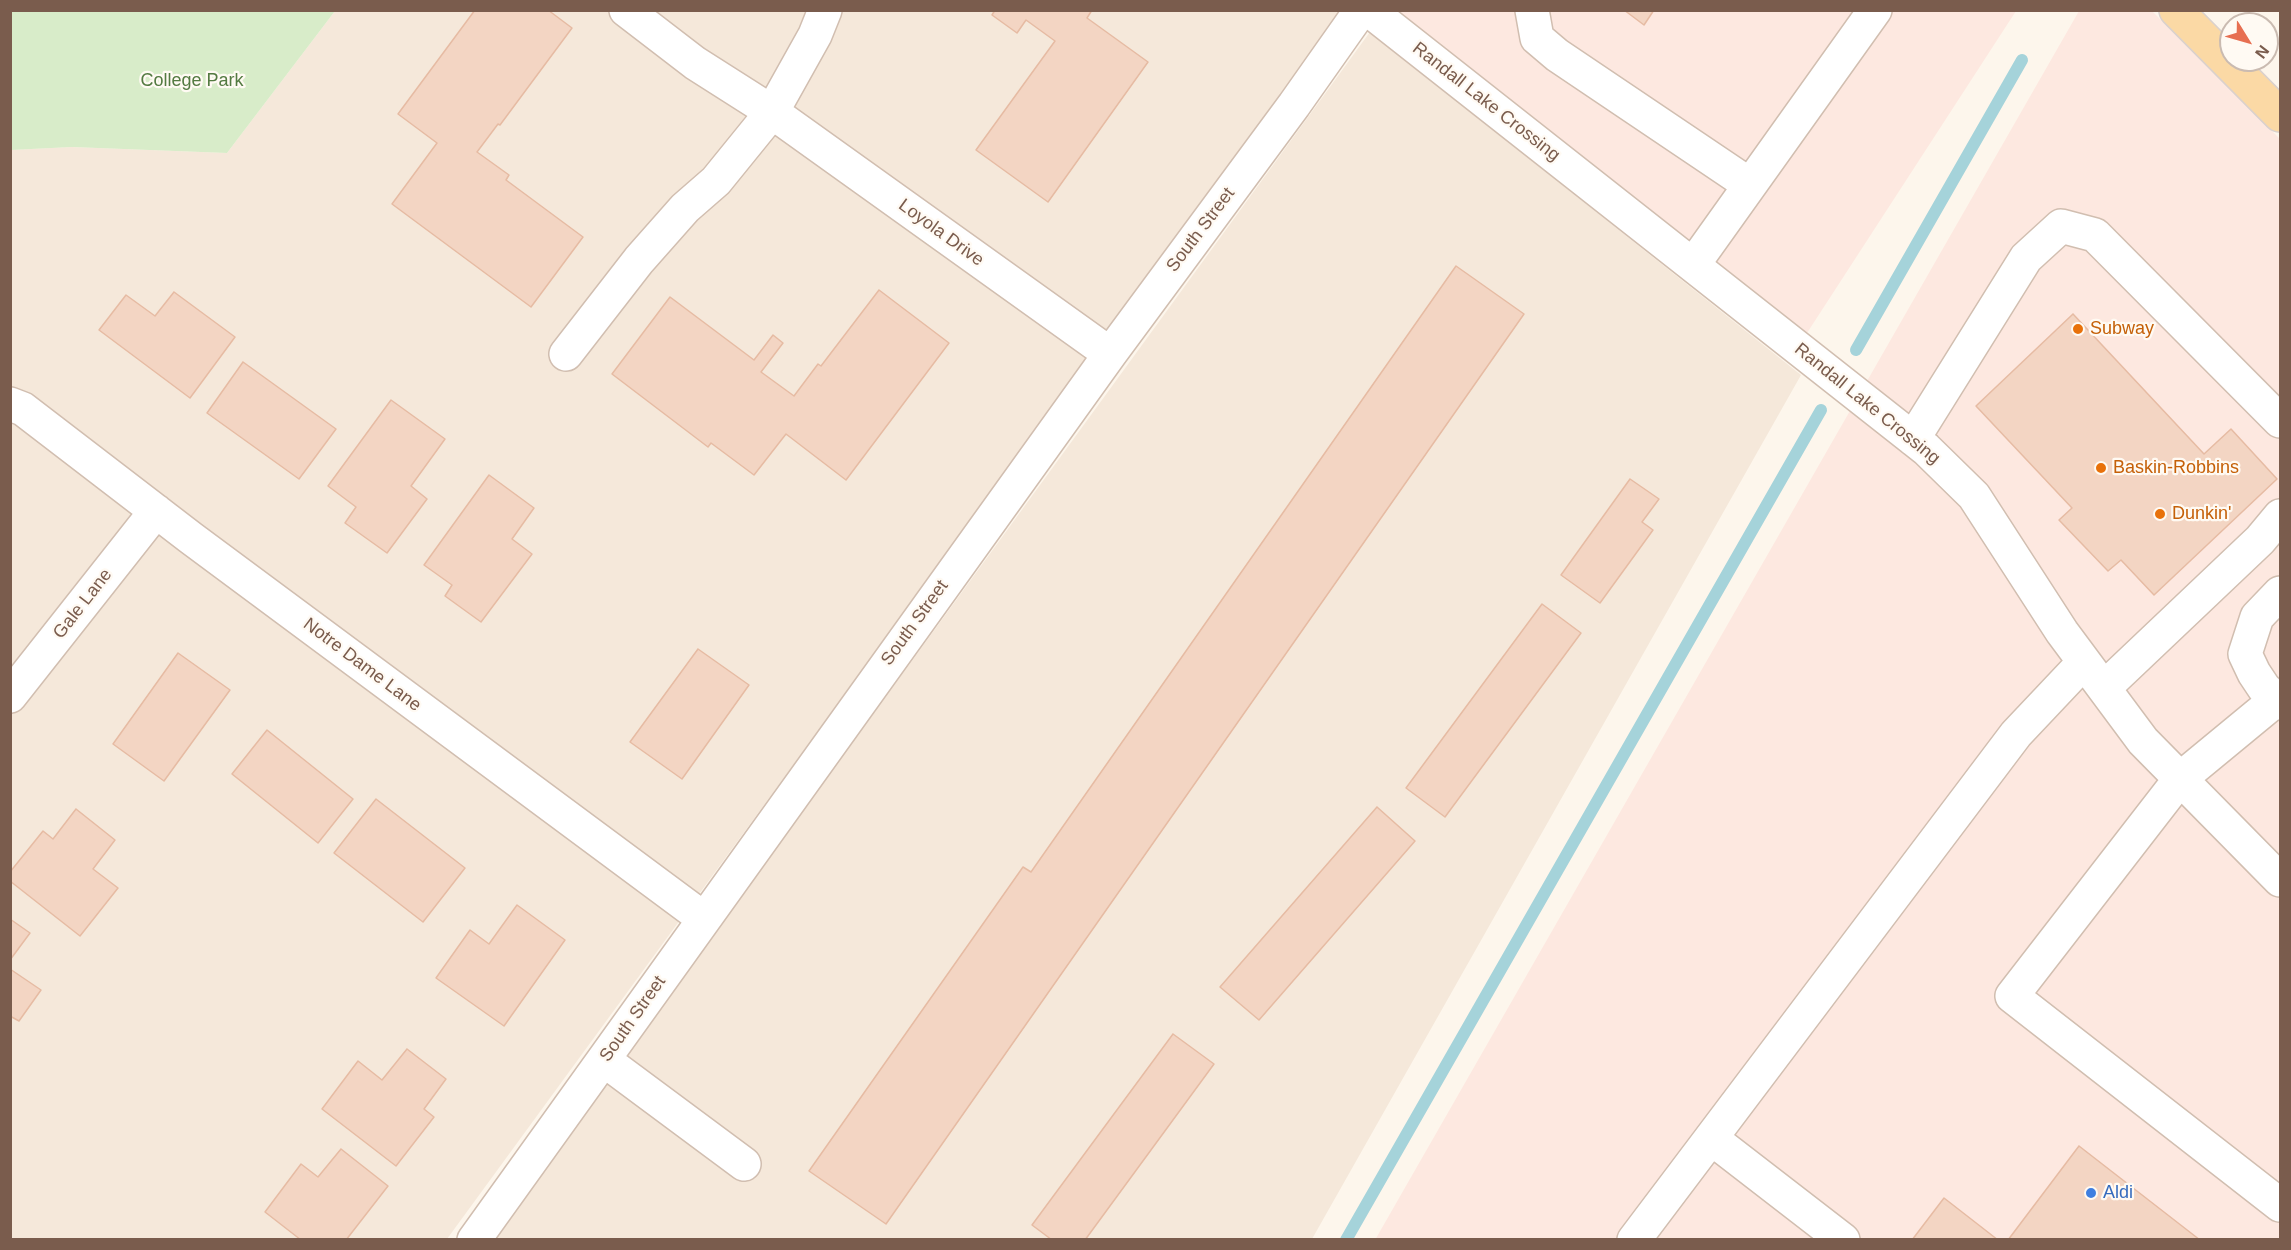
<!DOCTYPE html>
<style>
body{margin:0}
#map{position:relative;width:2291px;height:1250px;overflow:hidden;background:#fdf6ec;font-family:Helvetica,sans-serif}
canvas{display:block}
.frame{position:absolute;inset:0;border:12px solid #7a5c4d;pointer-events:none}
.north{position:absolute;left:2219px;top:12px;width:60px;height:60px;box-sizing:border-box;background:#fffaf3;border:2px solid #cabbb1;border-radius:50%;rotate:127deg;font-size:16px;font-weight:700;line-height:24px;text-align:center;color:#7a5c4d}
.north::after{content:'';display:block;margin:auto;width:21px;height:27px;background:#e76f51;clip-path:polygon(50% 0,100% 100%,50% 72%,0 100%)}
</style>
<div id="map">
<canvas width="2291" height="1250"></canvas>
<div class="frame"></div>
<div class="north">N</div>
</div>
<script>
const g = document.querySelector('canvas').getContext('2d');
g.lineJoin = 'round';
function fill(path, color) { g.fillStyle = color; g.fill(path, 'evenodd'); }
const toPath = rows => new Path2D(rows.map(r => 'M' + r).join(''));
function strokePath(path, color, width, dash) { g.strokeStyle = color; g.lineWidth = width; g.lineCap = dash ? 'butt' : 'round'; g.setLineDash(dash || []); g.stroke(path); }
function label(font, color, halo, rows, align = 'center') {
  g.font = font + ' Helvetica,sans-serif'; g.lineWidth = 4.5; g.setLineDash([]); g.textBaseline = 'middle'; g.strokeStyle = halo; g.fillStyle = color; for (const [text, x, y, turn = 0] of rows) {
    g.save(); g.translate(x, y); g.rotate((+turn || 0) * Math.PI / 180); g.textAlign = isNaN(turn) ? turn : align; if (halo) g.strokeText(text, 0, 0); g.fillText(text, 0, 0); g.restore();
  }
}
fill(toPath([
 [335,11,1344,11,447,1239,11,1239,10,150,72,147,227,153],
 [1370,32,1801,375,1312,1239,490,1240]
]), '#f5e8da');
fill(toPath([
 [1388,11,2016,11,1807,333],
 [2079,11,2152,11,2280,139,2280,1239,1375,1240]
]), '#fde8e0');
fill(toPath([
 [10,11,11,10,335,11,227,153,72,147,11,150]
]), '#d8ecc9');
strokePath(toPath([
 [1856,350,2022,60],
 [1346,1240,1821,410]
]), '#a5d3da', 12);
const building = toPath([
 [475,10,548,10,572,28,500,125,498,124,477,152,509,175,506,180,583,237,531,307,392,204,437,143,398,114,475,10],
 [995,10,1092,10,1087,18,1148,62,1048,202,976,150,1055,41,1026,20,1017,33,992,15,995,10],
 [1624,10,1654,10,1644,25,1624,10],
 [1456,266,1524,314,886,1224,809,1171,1023,867,1031,872,1456,266],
 [879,290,949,343,846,480,786,434,754,475,711,443,708,447,612,374,670,297,754,360,773,335,783,343,761,372,794,396,818,364,821,366,879,290],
 [174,292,235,337,190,398,99,330,126,295,155,316,174,292],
 [2073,314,2204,454,2231,429,2277,479,2154,595,2121,560,2108,571,2059,520,2072,508,1976,406,2073,314],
 [243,362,336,429,299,479,207,413,243,362],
 [391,400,445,439,411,486,427,499,387,553,345,523,356,507,328,486,391,400],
 [489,475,534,508,512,539,532,554,481,622,445,596,452,585,424,565,489,475],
 [1630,479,1659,499,1642,522,1653,530,1600,603,1561,575,1630,479],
 [1542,604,1581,633,1445,817,1406,788,1542,604],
 [698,649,749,685,682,779,630,742,698,649],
 [178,653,230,690,164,781,113,744,178,653],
 [267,730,353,799,318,843,232,774,267,730],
 [376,799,465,868,423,922,334,853,376,799],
 [1377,807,1415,841,1259,1020,1220,987,1377,807],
 [76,809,115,840,93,869,118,888,80,936,10,881,10,872,43,831,53,839,76,809],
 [517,905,565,940,504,1026,436,978,470,930,489,944,517,905],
 [10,919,30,933,10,960,10,919],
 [10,969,41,990,19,1021,10,1016,10,969],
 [1173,1034,1214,1064,1085,1240,1052,1240,1032,1225,1173,1034],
 [407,1049,446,1079,424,1109,434,1117,396,1166,322,1109,358,1061,382,1080,407,1049],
 [2079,1146,2200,1240,2008,1240,2079,1146],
 [341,1149,388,1186,346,1240,301,1240,265,1212,301,1164,318,1177,341,1149],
 [1944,1198,1998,1240,1912,1240,1944,1198]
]);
fill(building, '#f3d5c3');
strokePath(building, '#e6bba3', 1.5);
const minor = toPath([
 [626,10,695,63,772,112,1110,354],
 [1369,10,1926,449,1974,496,2062,632,2143,741,2280,880],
 [1532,10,1537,38,1557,55,1750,185],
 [1693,265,1875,10],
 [566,354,639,260,685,208,716,181,772,112,815,35,825,10],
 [10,404,23,409,191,538,703,918],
 [1913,439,2026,258,2061,226,2095,235,2280,421],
 [2280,593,2257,617,2245,654,2254,673,2264,688,2280,703],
 [2104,688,2260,540,2280,516],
 [10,696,156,511],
 [2277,699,2180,779,2012,996,2280,1205],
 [604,1060,744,1164],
 [1711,1138,1843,1240],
 [474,1240,1110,354,1294,105,1361,10],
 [1634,1240,2016,734,2084,662]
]);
const major = toPath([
 [2176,10,2280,115]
]);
strokePath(minor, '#d1beb0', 36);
strokePath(major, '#dad1cd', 36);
strokePath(minor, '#fff', 33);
strokePath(major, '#fbd9a5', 33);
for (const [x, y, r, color] of [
 [2078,329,6,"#e8710a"],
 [2101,468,6,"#e8710a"],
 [2160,514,6,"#e8710a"],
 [2091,1193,6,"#3f7fe0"]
]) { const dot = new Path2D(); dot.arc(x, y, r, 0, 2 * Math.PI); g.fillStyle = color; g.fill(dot); strokePath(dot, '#fffaf3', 2); }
label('18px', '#537a41', '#fffaf3', [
 ["College Park",192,81]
]);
label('18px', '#7a5c4d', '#fffaf3', [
 ["Randall Lake Crossing",1486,102,38],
 ["South Street",1201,230,-53],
 ["Loyola Drive",941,233,36],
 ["Randall Lake Crossing",1867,404,39],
 ["Gale Lane",83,604,-52],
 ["South Street",915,623,-54],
 ["Notre Dame Lane",362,665,37],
 ["South Street",633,1019,-55]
]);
label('18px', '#c56008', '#fffaf3', [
 ["Subway",2090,329],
 ["Baskin-Robbins",2113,468],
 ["Dunkin'",2172,514]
], 'left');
label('18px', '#366cbe', '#fffaf3', [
 ["Aldi",2103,1193]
], 'left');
</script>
